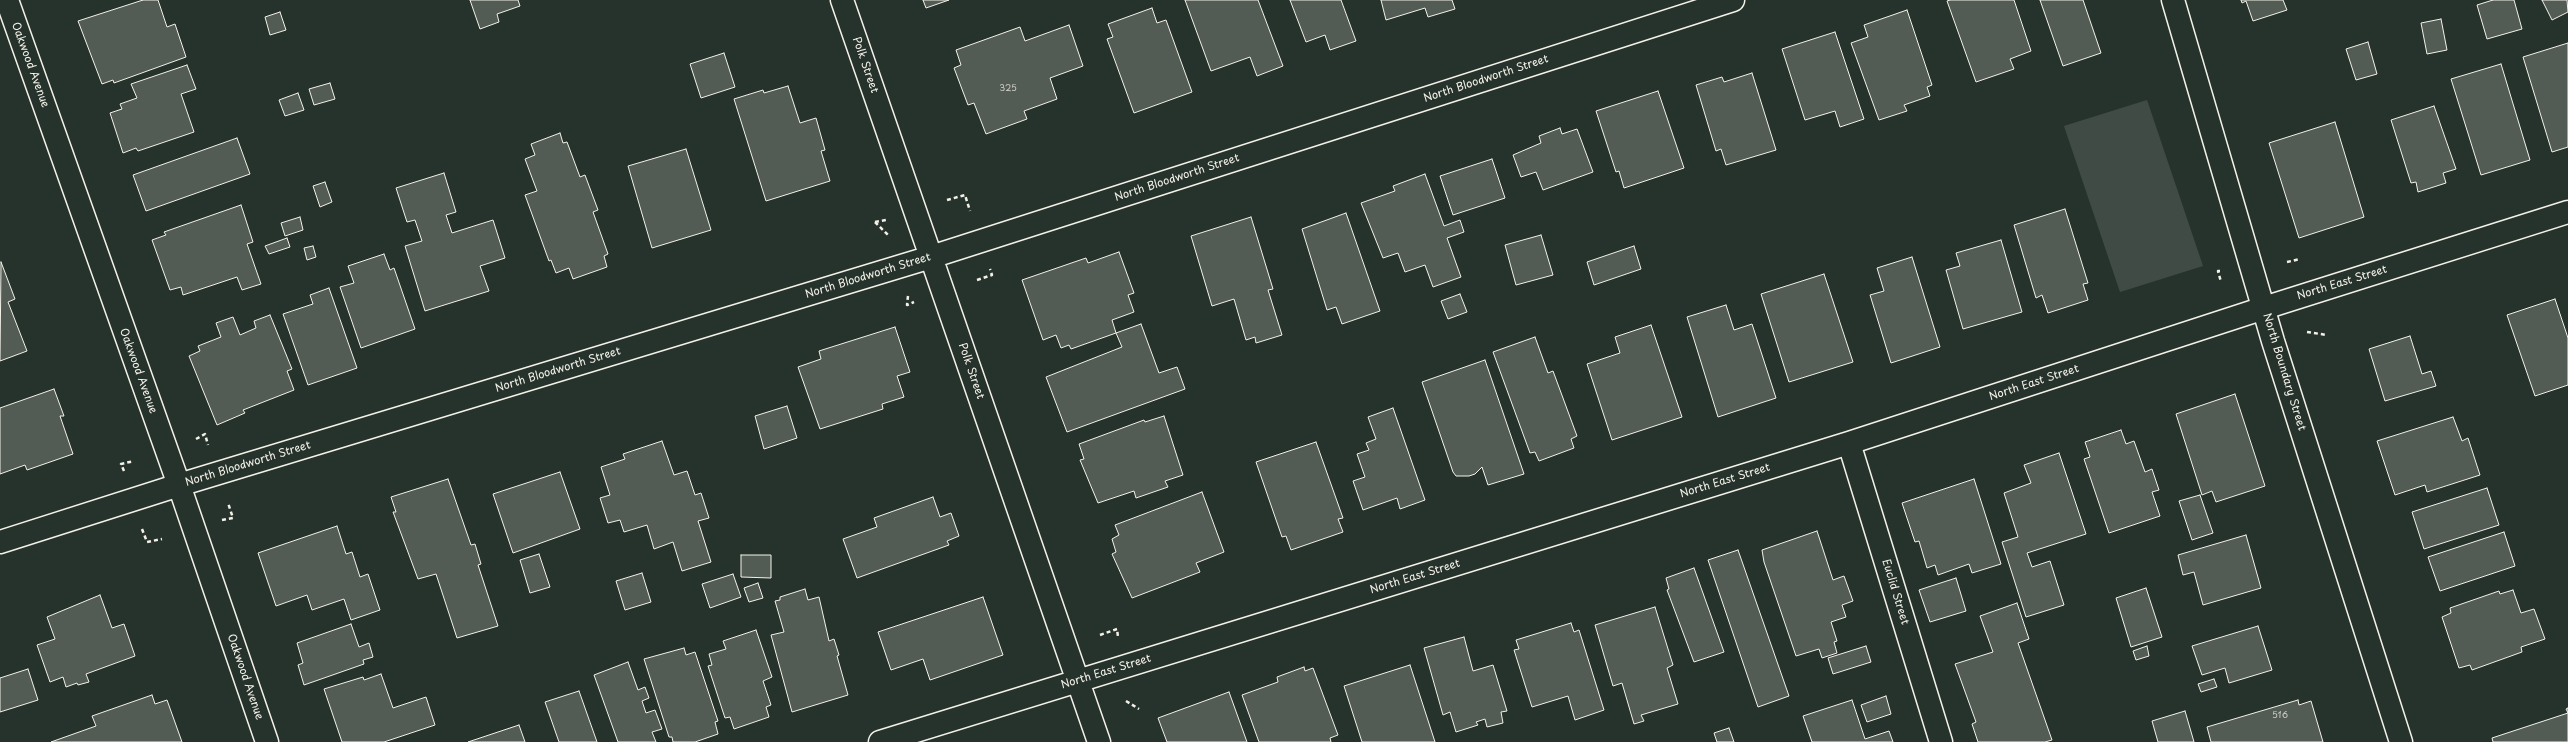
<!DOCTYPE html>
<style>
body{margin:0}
canvas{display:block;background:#26332d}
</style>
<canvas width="2568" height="742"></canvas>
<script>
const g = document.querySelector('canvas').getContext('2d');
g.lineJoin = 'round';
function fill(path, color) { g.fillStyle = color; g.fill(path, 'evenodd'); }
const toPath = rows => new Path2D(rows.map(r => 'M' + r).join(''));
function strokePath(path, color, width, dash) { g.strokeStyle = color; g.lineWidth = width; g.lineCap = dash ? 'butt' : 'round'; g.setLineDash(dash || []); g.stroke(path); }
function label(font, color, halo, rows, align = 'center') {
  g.font = font + ' "Playpen Sans",sans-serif'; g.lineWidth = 4; g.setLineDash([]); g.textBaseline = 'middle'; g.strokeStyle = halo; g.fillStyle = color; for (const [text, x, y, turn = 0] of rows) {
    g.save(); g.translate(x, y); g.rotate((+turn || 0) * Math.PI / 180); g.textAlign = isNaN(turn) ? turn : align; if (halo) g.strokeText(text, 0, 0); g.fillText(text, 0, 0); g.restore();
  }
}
fill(toPath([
 [2147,100,2203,266,2120,292,2064,126]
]), '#414b45');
const building = toPath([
 [143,0,158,0,167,27,175,24,186,57,114,83,113,80,102,84,78,21,143,0],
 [470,0,518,0,520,6,497,14,499,22,480,29,470,0],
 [923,0,949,0,926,8,923,0],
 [1185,0,1258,0,1283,66,1257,76,1250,57,1211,71,1185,0],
 [1290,0,1341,0,1356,41,1330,50,1325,35,1306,42,1290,0],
 [1381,0,1452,0,1455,9,1428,17,1425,8,1386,20,1381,0],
 [1950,0,2014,0,2031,51,2010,59,2014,69,1976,82,1947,1,1950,0],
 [2040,0,2083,0,2101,53,2063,66,2040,0],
 [2241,0,2283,0,2287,10,2253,21,2246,1,2242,3,2241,0],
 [2493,0,2514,0,2522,29,2487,39,2477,5,2493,0],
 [2542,0,2567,0,2568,12,2552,20,2542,0],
 [1152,8,1157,23,1166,20,1192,92,1134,113,1107,39,1113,37,1108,24,1152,8],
 [1907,10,1932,85,1927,87,1930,96,1904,105,1907,111,1879,120,1851,43,1868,37,1864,25,1907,10],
 [280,12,286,30,270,35,265,17,280,12],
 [2441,19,2447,50,2427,54,2421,23,2441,19],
 [1069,25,1083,66,1050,78,1057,99,1024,111,1027,119,986,134,974,103,968,105,954,68,961,65,956,50,1020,27,1025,41,1069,25],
 [1835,32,1864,119,1840,127,1835,111,1805,120,1782,49,1835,32],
 [2368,42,2377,74,2356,80,2346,49,2368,42],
 [2568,43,2568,147,2552,152,2523,57,2568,43],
 [724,53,735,87,701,98,690,64,724,53],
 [2501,64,2530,160,2481,175,2451,79,2501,64],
 [187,65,196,89,181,94,194,132,138,151,136,148,123,153,110,113,122,109,120,104,137,98,131,84,187,65],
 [1752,73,1776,150,1726,165,1721,149,1716,151,1696,85,1722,77,1724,82,1752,73],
 [330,83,335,99,314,105,309,89,330,83],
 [788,86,800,123,816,118,825,150,821,151,830,181,766,201,734,99,763,90,764,93,788,86],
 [1658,91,1684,168,1624,188,1619,171,1616,172,1596,111,1658,91],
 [298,93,304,110,285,116,279,100,298,93],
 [2434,106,2456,169,2443,173,2446,183,2418,192,2416,182,2411,183,2391,120,2434,106],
 [2335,122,2364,217,2299,238,2269,143,2335,122],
 [1560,128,1562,134,1577,129,1593,172,1543,190,1536,172,1521,177,1513,155,1541,143,1539,136,1560,128],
 [560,133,563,143,567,142,580,177,585,175,598,210,593,212,608,254,604,256,607,267,573,279,569,268,556,273,551,260,549,261,525,195,537,191,525,159,535,155,531,144,560,133],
 [237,138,250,174,146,211,133,175,237,138],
 [686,149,711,230,652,248,628,166,686,149],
 [1492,159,1505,198,1453,215,1440,176,1492,159],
 [444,173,456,212,446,215,452,233,493,220,505,258,480,266,489,291,425,311,405,246,422,241,415,220,407,222,396,188,444,173],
 [1425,174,1444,226,1460,220,1464,232,1447,238,1461,277,1433,287,1425,265,1405,272,1398,253,1383,258,1361,203,1395,191,1393,186,1425,174],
 [325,182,332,202,320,207,313,186,325,182],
 [241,205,253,242,247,244,261,284,242,290,237,277,183,295,181,287,170,290,152,240,166,235,164,232,241,205],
 [2065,209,2088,283,2083,284,2088,300,2048,313,2042,295,2036,298,2014,225,2065,209],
 [1346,213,1380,311,1342,324,1336,307,1327,310,1302,229,1346,213],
 [300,217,303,230,285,236,281,223,300,217],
 [1251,217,1273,289,1268,290,1282,335,1256,343,1255,337,1246,340,1234,299,1212,306,1191,236,1251,217],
 [1541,235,1553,275,1516,285,1505,245,1541,235],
 [287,238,290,247,269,254,265,246,287,238],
 [2001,240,2022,312,1963,329,1946,270,1960,266,1956,253,2001,240],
 [313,246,316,257,307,260,304,248,313,246],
 [1634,246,1641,269,1594,285,1587,262,1634,246],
 [1119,252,1134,293,1128,295,1134,312,1112,320,1116,333,1071,349,1069,345,1061,348,1056,335,1043,340,1022,280,1086,258,1088,263,1119,252],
 [384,254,390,270,394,268,415,329,361,348,340,287,354,283,348,266,384,254],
 [1912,257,1940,347,1891,363,1870,295,1884,291,1877,268,1912,257],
 [1,262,15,299,8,302,27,351,0,361,1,262],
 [1824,274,1853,362,1789,382,1761,294,1824,274],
 [329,288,357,368,308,385,283,314,313,304,310,295,329,288],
 [1460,294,1467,312,1448,319,1441,301,1460,294],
 [2555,299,2568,338,2568,385,2535,396,2507,315,2555,299],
 [1726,305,1734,330,1752,324,1776,398,1718,417,1687,317,1726,305],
 [270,315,292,369,287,371,294,390,243,410,245,413,217,425,189,356,200,351,198,346,221,337,216,323,233,317,240,335,256,328,254,321,270,315],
 [1141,324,1159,373,1177,367,1185,389,1067,432,1046,377,1122,347,1116,333,1141,324],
 [1651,325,1682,417,1612,440,1587,364,1620,353,1615,337,1651,325],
 [895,327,910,372,897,376,904,397,882,404,883,409,820,429,798,367,821,359,819,351,895,327],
 [2410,336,2422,374,2431,371,2436,386,2385,401,2369,349,2410,336],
 [1535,337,1548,373,1553,371,1577,436,1571,439,1574,448,1539,461,1535,452,1530,453,1493,352,1535,337],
 [1485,360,1524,474,1488,485,1482,467,1475,474,1469,476,1456,476,1453,472,1422,382,1485,360],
 [54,389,64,416,60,416,73,454,27,470,25,465,0,474,0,408,54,389],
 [2235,394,2265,486,2216,502,2212,491,2202,495,2176,414,2235,394],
 [787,406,797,438,764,449,755,416,787,406],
 [1393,408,1425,500,1400,509,1397,498,1363,510,1353,481,1365,477,1357,454,1369,450,1366,443,1376,439,1368,417,1393,408],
 [1164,416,1183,475,1165,481,1168,487,1136,498,1134,491,1098,503,1080,460,1084,459,1079,444,1144,420,1145,422,1164,416],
 [2453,417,2462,441,2468,438,2480,475,2427,492,2425,485,2395,495,2377,441,2453,417],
 [2121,430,2126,444,2134,441,2145,472,2152,469,2159,490,2152,492,2160,516,2109,533,2084,459,2090,457,2085,442,2121,430],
 [662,441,674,475,687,471,695,495,701,493,709,518,698,521,711,562,682,571,673,542,654,549,647,525,624,532,620,520,608,523,600,498,610,495,601,467,625,459,623,454,662,441],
 [1316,442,1343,518,1338,519,1343,532,1291,550,1286,536,1282,537,1256,462,1316,442],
 [2059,453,2086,534,2027,553,2032,567,2050,561,2064,605,2026,617,2002,542,2018,537,2004,493,2031,483,2024,465,2059,453],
 [560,472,580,529,513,553,493,494,560,472],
 [448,479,471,545,475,544,481,564,478,565,498,626,457,638,436,574,418,579,393,512,396,512,391,497,448,479],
 [1974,479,2001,564,1972,573,1969,564,1938,575,1935,565,1927,568,1919,541,1915,542,1902,503,1974,479],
 [2487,488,2499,525,2424,549,2412,512,2487,488],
 [1202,492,1224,552,1196,563,1200,572,1132,598,1112,554,1116,552,1112,539,1119,535,1115,525,1202,492],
 [2200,495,2213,533,2192,540,2179,501,2200,495],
 [933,497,940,517,951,513,959,536,947,541,949,545,857,578,843,539,877,527,874,518,933,497],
 [337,526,346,554,352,552,360,577,368,574,380,610,351,620,344,599,312,610,307,595,276,606,258,553,337,526],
 [1817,531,1833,580,1844,576,1853,601,1842,605,1846,617,1831,622,1837,641,1834,642,1837,653,1822,658,1819,649,1796,656,1764,562,1762,550,1817,531],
 [2504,532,2515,566,2440,591,2428,557,2504,532],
 [2246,535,2261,588,2203,605,2194,572,2183,575,2178,555,2246,535],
 [1738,550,1789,696,1758,707,1708,560,1738,550],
 [539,554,550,587,530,593,520,560,539,554],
 [741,555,771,555,771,578,741,577,741,555],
 [1694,568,1724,652,1694,662,1667,590,1669,589,1666,578,1694,568],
 [642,573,651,602,625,610,616,581,642,573],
 [733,574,741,597,710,608,702,584,733,574],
 [1956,578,1966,611,1930,622,1919,590,1956,578],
 [758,583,763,598,749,602,744,588,758,583],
 [2146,588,2162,637,2131,647,2116,598,2146,588],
 [805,589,808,600,819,597,829,641,834,639,839,655,837,656,848,695,792,712,771,635,784,632,775,601,780,600,780,597,805,589],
 [2513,590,2521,613,2534,609,2545,639,2521,647,2522,652,2472,670,2470,665,2459,668,2442,617,2451,613,2450,608,2499,591,2500,594,2513,590],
 [100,595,112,628,124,624,135,656,86,674,89,682,78,685,77,683,66,687,63,677,50,682,37,645,55,639,47,617,100,595],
 [983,597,1003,655,930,680,923,659,891,670,878,632,983,597],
 [2017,603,2029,639,2018,643,2052,740,2045,742,1978,742,1972,724,1976,722,1955,664,1993,652,1980,616,2017,603],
 [1655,607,1673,665,1667,668,1678,704,1641,715,1644,721,1634,724,1622,683,1613,686,1595,625,1655,607],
 [1571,623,1574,632,1579,630,1604,710,1575,720,1568,696,1532,707,1514,650,1519,649,1516,640,1571,623],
 [351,624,359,647,369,643,373,657,363,660,364,664,304,685,298,665,303,663,297,643,351,624],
 [2258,626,2272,670,2229,683,2225,668,2202,675,2192,646,2258,626],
 [756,630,772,677,763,681,771,705,766,707,769,717,734,729,730,717,725,718,708,666,712,665,709,654,726,649,723,641,756,630],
 [1464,637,1473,671,1493,665,1507,711,1501,712,1503,723,1487,727,1485,719,1476,722,1478,725,1456,732,1450,712,1443,715,1424,648,1464,637],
 [1866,646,1871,662,1833,674,1828,658,1866,646],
 [2147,646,2149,656,2136,660,2133,651,2147,646],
 [684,648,686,655,695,652,718,721,715,722,718,734,695,742,673,742,672,737,669,737,644,659,684,648],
 [628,662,638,690,645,687,649,698,642,701,646,713,655,710,662,729,652,732,656,742,618,742,594,675,628,662],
 [1410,665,1435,742,1362,742,1344,686,1410,665],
 [1304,667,1305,671,1313,668,1338,735,1330,738,1331,742,1259,742,1242,695,1278,682,1277,677,1304,667],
 [28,669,38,700,0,712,0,678,28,669],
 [381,674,393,708,426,697,435,725,384,742,342,742,324,689,363,677,364,680,381,674],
 [2214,679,2217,687,2201,692,2198,684,2214,679],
 [579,691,597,742,559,742,545,702,579,691],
 [1229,692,1247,742,1167,742,1158,718,1229,692],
 [152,695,155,704,167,700,182,742,51,742,96,726,92,716,152,695],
 [1886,696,1891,714,1867,722,1861,705,1886,696],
 [1852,700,1865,739,1889,731,1893,742,1812,742,1803,716,1852,700],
 [2298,700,2299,705,2311,701,2323,742,2211,742,2207,727,2298,700],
 [2568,708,2568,742,2493,742,2492,738,2568,713,2566,709,2568,708],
 [2185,711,2194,742,2158,742,2152,721,2185,711],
 [519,725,525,742,468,742,519,725],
 [1729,728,1734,742,1717,742,1714,733,1729,728]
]);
fill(building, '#525c55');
strokePath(building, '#f4f1e8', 1);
const minor = toPath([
 [842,0,1099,742],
 [1849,443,1941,742],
 [0,542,179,485,931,257,1733,0],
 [880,742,1849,443,2264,308,2568,212]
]);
const tertiary = toPath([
 [7,0,179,485,267,742],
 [2173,0,2273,341,2401,742]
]);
strokePath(minor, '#f4f1e8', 25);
strokePath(tertiary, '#f4f1e8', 25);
strokePath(toPath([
 [947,200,965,195,970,211],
 [875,222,889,236],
 [875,222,886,220],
 [2287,262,2300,259],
 [2220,271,2218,271,2221,282],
 [977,280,992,275,990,269],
 [908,296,907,305,914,302],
 [2307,332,2327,335],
 [196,439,205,434,208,445],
 [124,471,121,464,134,461],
 [222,520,233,518,228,503],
 [142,529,147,542,162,539],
 [1100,635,1117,629,1118,637],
 [1126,701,1139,709]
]), '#f4f1e8', 2.5, [4, 3]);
strokePath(minor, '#26332d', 22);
strokePath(tertiary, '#26332d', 22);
label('9px', '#ccccc3', null, [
 ["325",1008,89],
 ["516",2280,716]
]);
label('11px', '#f4f1e8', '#26332d', [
 ["Oakwood Avenue",30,65,70],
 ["Polk Street",865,65,71],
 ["North Bloodworth Street",1486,79,-18],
 ["North Bloodworth Street",1177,178,-18],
 ["North Bloodworth Street",868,276,-17],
 ["North East Street",2342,283,-17],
 ["North Bloodworth Street",558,370,-17],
 ["Oakwood Avenue",138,371,70],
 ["Polk Street",971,371,71],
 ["North Boundary Street",2284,372,73],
 ["North East Street",2034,383,-18],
 ["North Bloodworth Street",248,464,-17],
 ["North East Street",1725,481,-17],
 ["North East Street",1415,577,-17],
 ["Euclid Street",1895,592,73],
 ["North East Street",1106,672,-17],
 ["Oakwood Avenue",245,677,71]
]);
</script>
